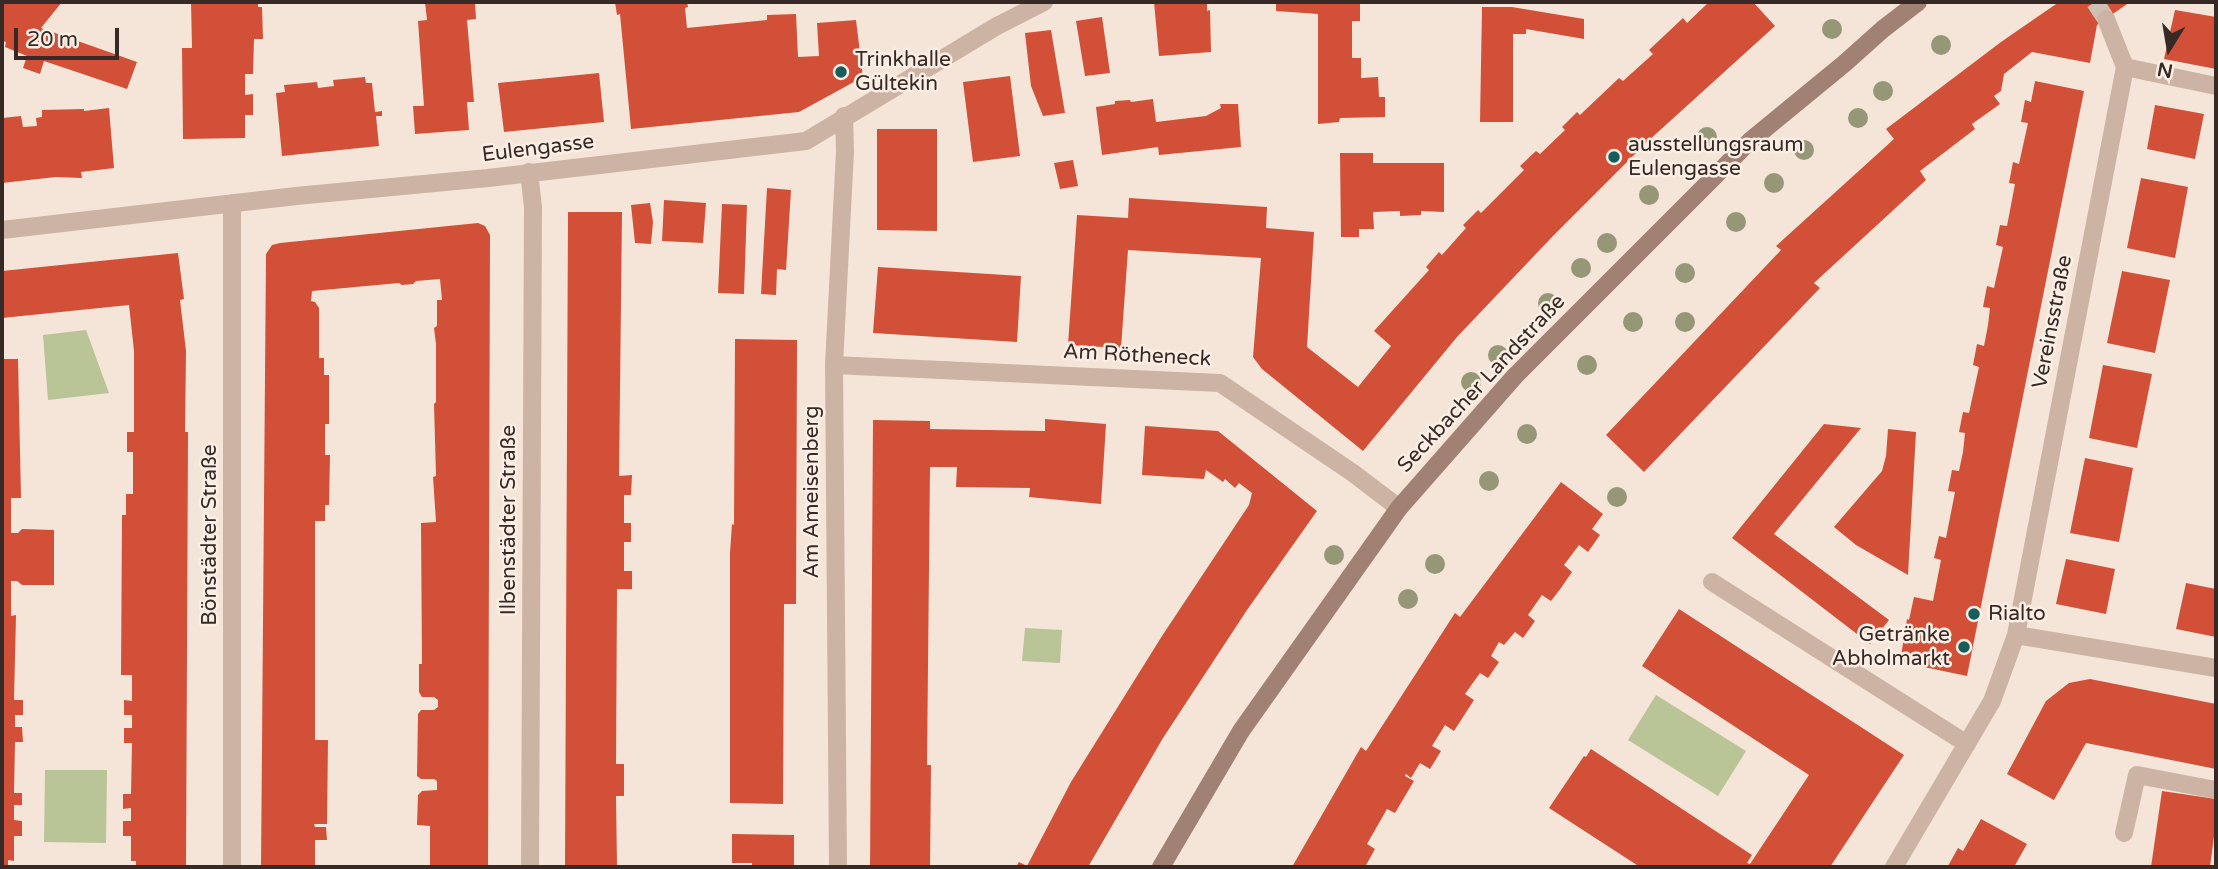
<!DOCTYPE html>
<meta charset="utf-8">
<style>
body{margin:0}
#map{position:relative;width:2218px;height:869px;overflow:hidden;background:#f4e5d8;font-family:"Varela Round",sans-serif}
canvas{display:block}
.frame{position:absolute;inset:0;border:4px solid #372a26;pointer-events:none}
.north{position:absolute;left:2134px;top:14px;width:70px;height:70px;-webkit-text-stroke:5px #fbefe5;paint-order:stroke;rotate:191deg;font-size:19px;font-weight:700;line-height:28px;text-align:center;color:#372a26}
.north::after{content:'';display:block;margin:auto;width:24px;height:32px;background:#372a26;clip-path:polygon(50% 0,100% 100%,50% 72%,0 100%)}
.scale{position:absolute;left:14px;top:28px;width:105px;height:32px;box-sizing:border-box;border:4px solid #372a26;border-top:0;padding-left:9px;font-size:21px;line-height:24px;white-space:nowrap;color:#372a26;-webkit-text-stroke:5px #fbefe5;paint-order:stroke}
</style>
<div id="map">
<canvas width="2218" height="869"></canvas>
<div class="frame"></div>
<div class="north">N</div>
<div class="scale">20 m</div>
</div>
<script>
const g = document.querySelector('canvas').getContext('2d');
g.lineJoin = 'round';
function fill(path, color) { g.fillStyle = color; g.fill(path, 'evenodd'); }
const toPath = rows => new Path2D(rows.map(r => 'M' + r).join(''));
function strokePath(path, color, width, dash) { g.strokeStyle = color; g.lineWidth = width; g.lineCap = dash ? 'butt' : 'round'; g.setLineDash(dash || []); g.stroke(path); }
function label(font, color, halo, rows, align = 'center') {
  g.font = font + ' "Varela Round",sans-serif'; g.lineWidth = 5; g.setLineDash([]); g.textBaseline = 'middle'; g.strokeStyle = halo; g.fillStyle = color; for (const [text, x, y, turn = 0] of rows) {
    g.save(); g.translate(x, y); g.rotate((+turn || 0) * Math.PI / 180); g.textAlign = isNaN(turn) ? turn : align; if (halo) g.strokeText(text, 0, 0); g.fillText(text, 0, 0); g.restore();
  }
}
fill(toPath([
 [86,330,109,393,48,400,43,335],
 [1025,628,1062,630,1060,663,1022,661],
 [1656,695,1746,751,1718,796,1628,740],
 [45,770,107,770,106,843,44,842]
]), '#b9c497');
fill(toPath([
 [2,2,62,2,41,28,137,62,127,89,44,61,40,74,23,68,27,56,5,47,6,42,2,41],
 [191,2,258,2,258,7,262,7,263,39,254,39,253,74,245,74,245,95,253,94,253,115,245,115,245,138,183,139,182,48,192,48],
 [425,2,475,2,476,19,467,20,474,102,467,102,469,130,415,134,413,106,424,106,418,21,427,20],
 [615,2,687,2,688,7,685,8,687,28,767,20,767,15,796,14,798,57,819,56,817,23,856,20,863,77,799,112,631,129,620,14,617,15],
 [1154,2,1207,2,1207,11,1210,10,1211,52,1159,56],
 [1276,2,1360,2,1360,21,1352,21,1352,58,1361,58,1361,78,1378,77,1379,97,1385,97,1385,117,1340,118,1339,122,1318,124,1318,14,1276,11],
 [1709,2,1753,2,1775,26,1647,142,1552,237,1457,337,1363,451,1262,369,1253,357,1261,258,1128,250,1121,348,1068,345,1077,215,1128,218,1129,198,1267,207,1266,228,1314,232,1307,347,1358,387,1391,346,1374,331,1429,270,1426,267,1439,252,1442,255,1466,228,1463,225,1478,210,1481,213,1524,170,1520,166,1536,151,1540,154,1565,130,1562,127,1577,112,1580,115,1619,78,1623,81,1653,54,1649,50,1683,18,1687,23],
 [2059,2,2130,2,2097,25,2090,63,2032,52,2004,74,2001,91,1994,96,2000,104,1972,124,1975,129,1920,171,1926,180,1814,283,1820,288,1644,472,1606,435,1781,250,1776,246,1894,139,1886,129,2001,42],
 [1482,7,1512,7,1584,19,1584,39,1526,29,1526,34,1513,34,1513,122,1480,122],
 [2175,10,2216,17,2216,69,2164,59],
 [1102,17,1110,73,1085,76,1076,21],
 [1051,30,1065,113,1043,116,1031,86,1025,33],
 [599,73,604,122,504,132,498,83],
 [1010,76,1020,156,973,162,963,82],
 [365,77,366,83,372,83,375,112,382,111,382,116,376,116,379,146,282,156,276,93,285,92,284,85,317,82,318,88,334,86,333,80],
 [2035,81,2084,91,1967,676,1900,662,1907,619,1909,620,1914,597,1933,601,1941,560,1934,558,1939,536,1946,538,1955,492,1948,491,1952,470,1959,471,1963,452,1965,433,1959,432,1963,412,1969,413,1979,367,1973,365,1977,344,1984,346,1988,325,1990,308,1983,307,1987,286,1994,288,2003,247,1996,245,2000,225,2007,226,2015,184,2009,183,2013,162,2019,164,2028,123,2021,122,2025,100,2031,102],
 [1153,99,1156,122,1206,116,1221,108,1220,104,1238,104,1241,147,1159,155,1158,147,1102,155,1096,107,1115,104,1115,101,1130,100,1131,102],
 [2155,105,2204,114,2195,159,2147,149],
 [109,108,114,168,81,172,82,178,56,177,2,183,2,118,21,116,23,127,37,126,36,118,42,117,42,110,84,109,84,111],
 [877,129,937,129,937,231,877,230],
 [1340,153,1373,153,1373,163,1444,163,1444,212,1421,211,1421,215,1400,216,1400,211,1373,212,1374,229,1359,229,1359,237,1341,237],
 [1073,160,1078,186,1060,189,1054,163],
 [2141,178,2188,187,2175,258,2127,248],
 [767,188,791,190,786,270,777,269,776,295,761,294],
 [664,200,706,203,703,243,662,241],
 [650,203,653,222,651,244,635,243,631,205],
 [722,204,747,205,744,294,718,293],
 [568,212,622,212,619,476,632,475,631,495,624,495,624,523,631,523,631,542,624,542,624,571,632,571,632,589,617,589,616,764,624,764,624,796,616,796,617,867,565,867],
 [478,223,485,226,490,235,488,867,430,867,430,826,417,825,418,795,422,791,437,790,437,781,434,779,421,779,417,776,418,714,421,710,434,710,438,707,438,700,434,697,422,697,419,692,419,664,422,664,421,523,436,522,433,477,436,476,434,404,436,402,436,344,434,328,437,326,437,300,442,300,440,279,416,281,413,284,402,285,399,283,312,291,311,301,315,302,319,308,319,358,324,358,324,375,329,375,329,424,325,424,325,455,330,455,329,505,325,505,325,521,315,521,315,740,328,740,327,824,314,824,315,827,326,827,327,840,315,840,315,867,261,867,266,254,272,245,280,243],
 [178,253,184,299,180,300,186,351,185,432,188,432,186,867,136,867,136,861,131,861,131,836,123,836,123,821,131,821,131,808,123,809,123,794,131,794,132,743,124,743,124,728,132,728,132,715,124,715,124,700,132,701,132,675,121,675,122,515,126,515,126,494,133,494,133,452,127,452,127,432,134,432,134,351,129,305,2,318,2,271],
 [878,267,1021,276,1017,342,873,333],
 [2122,271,2170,280,2155,353,2107,343],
 [735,339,797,340,796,604,784,604,783,804,730,803,730,553,732,524,734,525],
 [2,359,18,359,21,498,11,498,11,533,18,533,22,529,54,530,54,585,22,585,17,581,11,581,11,616,16,615,14,700,23,700,23,715,15,715,15,727,22,727,23,742,15,742,14,793,22,793,22,805,14,805,14,820,22,821,22,836,14,836,14,861,8,860,8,867,2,867],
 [2103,365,2152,374,2137,448,2089,438],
 [1045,419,1106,424,1101,504,1029,497,1030,488,956,487,957,467,930,467,927,765,931,765,930,867,870,867,873,420,930,421,930,429,1045,431],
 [1824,424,1861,428,1774,534,1889,620,1870,644,1732,538],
 [1145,426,1218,431,1317,511,1247,610,1163,738,1088,867,1016,867,1019,862,1027,866,1071,782,1162,636,1249,505,1252,493,1239,483,1235,488,1225,479,1223,482,1206,470,1204,479,1142,475],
 [1888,429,1916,432,1908,575,1856,545,1834,527,1882,471,1886,456],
 [2085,458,2133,468,2119,542,2070,533],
 [1561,482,1603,514,1592,529,1600,535,1588,552,1579,545,1564,565,1572,572,1561,588,1551,601,1542,595,1528,615,1535,621,1523,638,1515,632,1504,645,1499,642,1491,656,1499,662,1488,678,1480,673,1465,694,1474,700,1454,731,1445,725,1432,746,1441,751,1430,769,1420,763,1411,778,1406,774,1405,776,1414,781,1395,813,1387,809,1367,844,1375,849,1365,867,1292,867,1361,747,1366,751,1455,613,1460,617],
 [2066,559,2115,569,2106,614,2056,604],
 [2186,583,2216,589,2216,637,2176,629],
 [1679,609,1904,755,1830,867,1640,867,1549,808,1584,756,1586,757,1591,749,1752,855,1747,863,1750,864,1809,775,1642,666],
 [2090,679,2216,704,2216,769,2086,743,2054,800,2007,774,2046,701,2069,683],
 [2162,791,2216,799,2216,821,2210,867,2151,867],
 [1981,819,2027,844,2014,867,1948,866,1958,848,1963,851],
 [732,834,794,835,794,867,752,867,752,863,732,863]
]), '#d25038');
strokePath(toPath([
 [2095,2,2106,19]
]), '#cec0b4', 18, [18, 9]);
strokePath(toPath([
 [1712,582,1967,744],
 [2124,833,2137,775,2216,790]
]), '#cdb3a3', 18);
strokePath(toPath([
 [2106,19,2125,67,2016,635,2216,668],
 [2125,67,2216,86],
 [529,172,533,207,530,867],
 [232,203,232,867],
 [2,230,296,196,488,178,806,141,997,26,1044,2],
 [834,365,1220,383,1353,473,1399,508],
 [838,867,834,365,845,151,844,116],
 [1894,867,1992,701,2016,635]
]), '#cdb3a3', 18);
strokePath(toPath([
 [1161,867,1241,731,1399,508,1515,376,1750,141,1845,63,1883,29,1918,2]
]), '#a18174', 18);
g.fillStyle = '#969777';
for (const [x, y] of [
 [1832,29],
 [1941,45],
 [1883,91],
 [1858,118],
 [1707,137],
 [1804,150],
 [1774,183],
 [1649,195],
 [1736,222],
 [1607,243],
 [1581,268],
 [1685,273],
 [1548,303],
 [1633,322],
 [1685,322],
 [1498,355],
 [1587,365],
 [1471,382],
 [1527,434],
 [1489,481],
 [1617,497],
 [1334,555],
 [1435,564],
 [1408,599]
]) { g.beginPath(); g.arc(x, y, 10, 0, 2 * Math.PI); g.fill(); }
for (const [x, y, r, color] of [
 [841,72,7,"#175d5c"],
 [1614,157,7,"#175d5c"],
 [1974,614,7,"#175d5c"],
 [1964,647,7,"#175d5c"]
]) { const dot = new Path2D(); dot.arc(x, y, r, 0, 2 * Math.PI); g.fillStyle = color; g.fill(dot); strokePath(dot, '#fbefe5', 2.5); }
label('21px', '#372a26', '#fbefe5', [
 ["Trinkhalle",855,60],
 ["Gültekin",855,84],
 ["ausstellungsraum",1628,145],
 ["Eulengasse",1628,169],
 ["Rialto",1988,614],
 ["Getränke",1950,635,"right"],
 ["Abholmarkt",1950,659,"right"]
], 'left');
label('21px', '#372a26', '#fbefe5', [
 ["Eulengasse",538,149,-7],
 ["Vereinsstraße",2053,322,-79],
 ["Am Rötheneck",1137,356,3],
 ["Seckbacher Landstraße",1482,384,-47],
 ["Am Ameisenberg",812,492,-90],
 ["Ilbenstädter Straße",509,520,-90],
 ["Bönstädter Straße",210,535,-90]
]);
</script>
